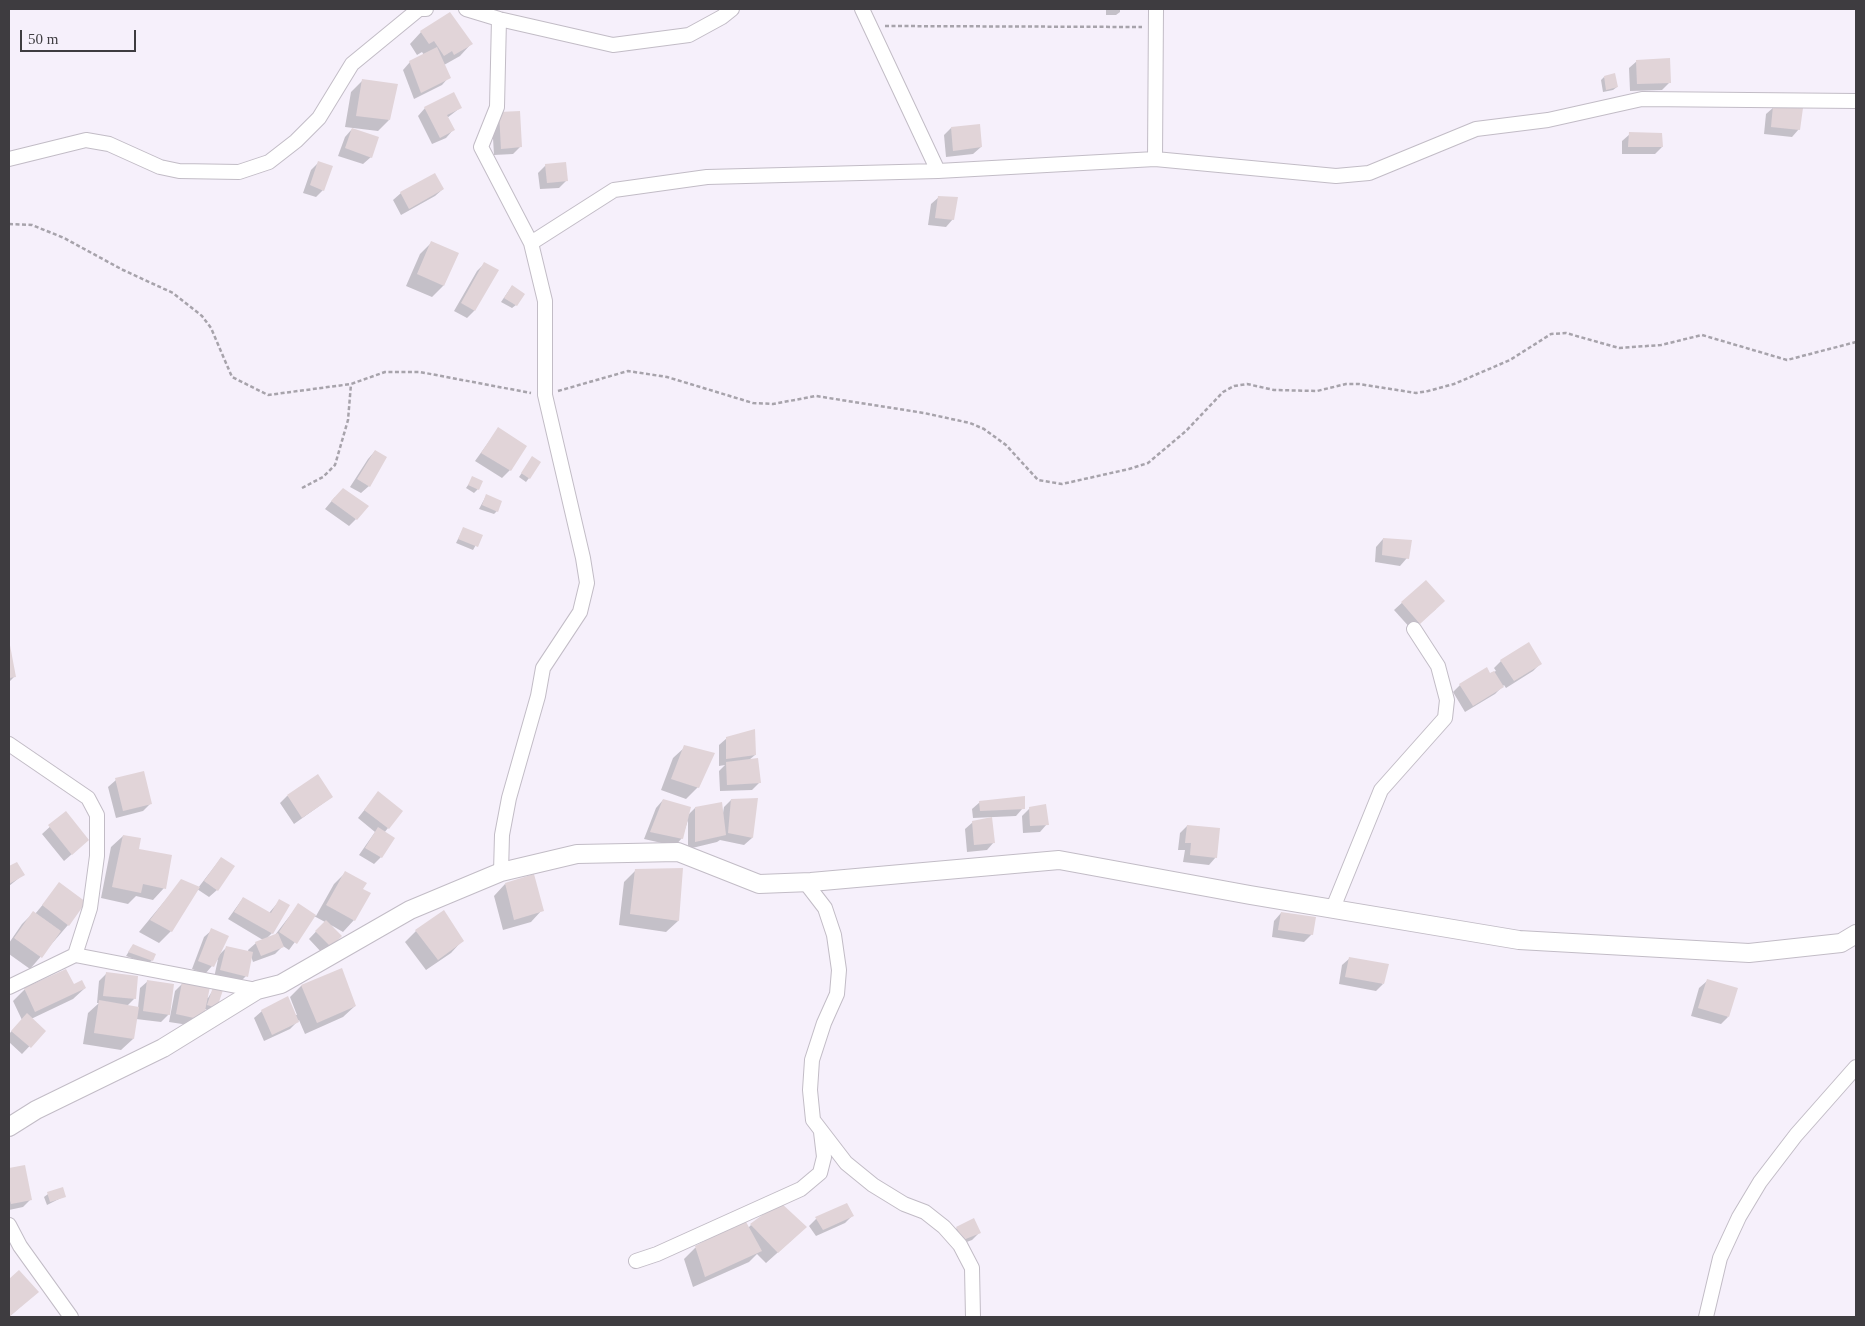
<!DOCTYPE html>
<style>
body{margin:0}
#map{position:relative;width:1865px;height:1326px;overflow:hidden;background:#f6f0fb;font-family:"Times New Roman",serif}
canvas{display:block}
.frame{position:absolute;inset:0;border:10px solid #3e3c40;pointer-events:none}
.scale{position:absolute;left:20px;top:30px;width:116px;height:22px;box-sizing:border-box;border:2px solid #3e3c40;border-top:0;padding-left:6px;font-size:15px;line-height:18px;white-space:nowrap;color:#3e3c40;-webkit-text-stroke:4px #f6f0fb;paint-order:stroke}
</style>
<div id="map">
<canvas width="1865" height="1326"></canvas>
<div class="frame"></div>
<div class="scale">50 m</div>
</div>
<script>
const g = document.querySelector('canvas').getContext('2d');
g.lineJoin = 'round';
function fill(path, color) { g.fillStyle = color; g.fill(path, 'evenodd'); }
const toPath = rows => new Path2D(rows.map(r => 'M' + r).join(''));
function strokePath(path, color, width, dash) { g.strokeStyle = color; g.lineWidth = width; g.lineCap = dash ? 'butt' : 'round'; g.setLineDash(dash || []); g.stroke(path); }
fill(toPath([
 [1106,9,1120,9,1120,12,1116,15,1106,15],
 [449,14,471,44,460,56,444,65,449,77,442,85,414,99,403,70,410,62,424,55,422,52,417,55,410,44,421,32],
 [1637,61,1670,82,1662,90,1630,91,1629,68],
 [1604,77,1617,87,1613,90,1603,92,1601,80],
 [362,81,389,120,378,131,345,127,351,92],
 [1774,107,1799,129,1792,137,1764,134,1766,114],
 [425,108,460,108,447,118,453,130,446,138,432,144,418,116],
 [499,113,520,147,513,154,494,155,492,121],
 [951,128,981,147,973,154,946,157,944,135],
 [352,129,371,157,363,164,338,156,345,137],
 [1630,134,1662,147,1655,154,1622,154,1622,141],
 [319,162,323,190,316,197,303,193,311,170],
 [546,165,567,180,559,188,540,189,538,173],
 [443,189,435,196,401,215,393,200,401,193],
 [939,197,953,219,946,227,928,225,931,204],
 [432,242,457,254,443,286,432,297,406,286,420,254],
 [485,263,497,271,474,311,467,318,454,311,477,271],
 [512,286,516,305,512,308,501,302],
 [498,429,510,470,502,478,475,461],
 [375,451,369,486,361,493,350,487,368,459],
 [532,458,529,478,526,482,519,477],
 [473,478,478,489,474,493,466,488],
 [486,496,497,511,494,514,479,509],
 [335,497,356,519,349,526,325,509],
 [463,529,481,536,473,550,456,543],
 [1383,539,1407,558,1400,566,1375,562,1376,547],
 [1426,581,1436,609,1412,630,1394,610],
 [9,642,14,677,9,682],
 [1501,661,1540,664,1533,671,1506,688,1504,685,1495,694,1465,712,1453,692,1460,685,1496,671,1494,668],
 [727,738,755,755,749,760,760,782,752,790,720,791,719,771,725,765,719,766,719,745],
 [685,747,698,787,686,799,661,790,673,758],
 [116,780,150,804,143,811,116,818,108,787],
 [378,793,388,828,384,833,381,857,374,864,359,855,375,832,358,818],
 [287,796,332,797,294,824,280,803],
 [663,800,688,815,695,808,723,813,724,807,731,800,757,800,752,838,744,845,720,840,717,842,688,849,688,820,682,838,675,846,644,839,656,808],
 [980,802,1023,808,1016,816,973,818,972,809],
 [1030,808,1047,824,1040,832,1023,833,1022,816],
 [65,813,88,840,64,861,42,834],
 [973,822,994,842,987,850,967,852,965,829],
 [1187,826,1216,857,1209,865,1183,862,1185,850,1178,850,1180,833],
 [123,836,138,850,164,888,153,900,136,896,128,904,101,898,111,847],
 [221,858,217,890,209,897,197,889,171,931,159,943,139,932,182,880,198,888],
 [16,864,24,874,9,886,9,867],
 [681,869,678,921,666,932,619,925,624,882,636,870],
 [345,873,361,889,354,920,343,932,331,925,340,936,323,954,309,939,325,922,314,916,289,950,283,946,275,954,253,962,251,956,246,976,239,983,214,978,218,959,205,974,192,969,204,937,212,930,219,955,226,948,249,953,248,950,256,943,263,940,228,919,243,898,269,913,280,900,272,933,267,938,275,935,298,905,316,916,334,884],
 [60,884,68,925,30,969,9,954,9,943,22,924,33,913,35,914],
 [505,884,542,910,531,922,503,930,494,896],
 [1281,913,1312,934,1304,942,1272,937,1274,921],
 [416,931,462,941,451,953,426,970,405,942],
 [133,945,152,960,148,964,126,956],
 [1350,958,1383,984,1376,991,1339,984,1342,965],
 [341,969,355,1006,343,1017,305,1034,299,1020,290,1029,264,1041,254,1018,262,1011,297,1015,290,997,301,986],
 [106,974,135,998,127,1006,138,1008,140,988,148,981,170,1013,161,1022,136,1019,133,1039,121,1050,83,1044,88,1013,99,1003,97,1003,99,981],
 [1707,981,1728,1017,1721,1024,1691,1016,1699,988],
 [183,983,208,998,214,988,221,991,213,1011,204,1009,195,1026,169,1022,175,991],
 [73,985,85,988,73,999,31,1019,44,1031,22,1054,9,1042,9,1034,22,1020,13,1001,25,989],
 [24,1166,31,1199,23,1207,9,1210,9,1170],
 [48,1194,65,1196,47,1205,44,1197],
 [852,1216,845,1223,816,1236,809,1226,816,1219],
 [744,1222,748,1228,751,1225,794,1238,766,1263,757,1254,749,1262,693,1287,684,1259,695,1248],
 [957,1228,979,1233,972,1240,956,1246,950,1235],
 [19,1272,37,1292,9,1317,9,1281]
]), '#0003');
fill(toPath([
 [450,12,473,44,454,55,452,51,444,56,434,41,429,44,420,31],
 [437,47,451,78,421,93,409,61],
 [1670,58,1671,83,1637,84,1636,60],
 [1615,73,1618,87,1606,90,1604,76],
 [362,79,398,84,390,120,356,116],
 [454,92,462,108,447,115,455,130,440,138,424,107],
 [1773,106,1803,108,1800,130,1771,127],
 [520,111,522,147,501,149,499,112],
 [980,124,982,147,953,151,951,127],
 [352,128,379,137,372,158,345,148],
 [1629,132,1662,133,1663,147,1628,147],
 [318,161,333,166,324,191,310,185],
 [566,162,568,181,547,183,545,164],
 [435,173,444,189,409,209,400,192],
 [938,196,958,197,954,220,935,218],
 [431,241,459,253,444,286,417,274],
 [484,262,499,270,475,311,461,303],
 [512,285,525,294,517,306,504,298],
 [498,427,527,446,511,471,481,453],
 [375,450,387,457,370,487,357,479],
 [532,456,541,462,530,479,521,473],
 [472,476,483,481,479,490,468,485],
 [343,488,369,506,357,520,331,501],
 [486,494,502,501,498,512,482,505],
 [463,527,483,535,478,547,458,539],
 [1383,538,1412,540,1409,559,1382,555],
 [1426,580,1445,601,1420,624,1401,602],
 [9,640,16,677,9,678],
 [1529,642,1542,664,1514,681,1500,660],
 [1487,667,1490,673,1494,671,1504,687,1473,706,1459,684],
 [755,729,756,755,726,759,726,737],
 [684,745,715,753,699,788,671,779],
 [758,758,761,783,727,785,726,762],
 [144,771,152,804,123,811,115,778],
 [318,774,333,797,302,818,287,795],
 [378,791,403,811,389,829,364,810],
 [1025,796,1025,809,980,811,979,801],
 [758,798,753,838,728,833,731,799],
 [663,799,691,807,683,839,650,832],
 [722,802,726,835,695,842,695,807],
 [1046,804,1049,825,1030,826,1029,807],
 [66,811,89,840,72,855,48,825],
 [992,817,995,843,974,845,972,821],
 [1187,825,1220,828,1217,858,1190,855,1191,843,1185,843],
 [378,827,395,838,382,858,365,848],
 [123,835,141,838,139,849,172,855,166,889,143,884,141,893,112,887],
 [221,857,235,866,218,891,204,881],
 [17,862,25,875,9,884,9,866],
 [683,868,679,921,630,914,635,869],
 [345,871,367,883,363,889,371,893,355,921,326,905],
 [534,874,544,911,514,920,505,883],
 [181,879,200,887,172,932,150,920],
 [59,882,86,902,69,926,42,905],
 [243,897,271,913,279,899,290,905,273,934,234,912],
 [298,903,316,915,297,944,279,932],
 [444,910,464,941,438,960,415,930],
 [33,911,61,931,42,958,14,938],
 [1281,912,1316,917,1313,935,1278,930],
 [326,920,342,936,331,947,315,931],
 [211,928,229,936,214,967,198,961],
 [278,933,284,947,261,956,255,942],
 [133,944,156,954,153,961,128,952],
 [226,946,253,952,248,977,220,970],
 [1349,957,1389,964,1384,984,1345,977],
 [342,968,356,1006,317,1023,301,985],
 [66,969,74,984,82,980,86,988,35,1012,24,988],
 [106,972,138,976,136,999,103,996],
 [1707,979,1738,988,1729,1017,1698,1008],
 [147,980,174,984,170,1015,143,1011],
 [182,982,210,987,203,1020,176,1014],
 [213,987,223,990,217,1008,207,1005],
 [288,996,299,1022,272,1035,261,1010],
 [99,1000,139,1007,134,1039,94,1033],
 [27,1013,46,1031,31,1048,11,1031],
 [25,1165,32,1200,11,1204,9,1197,9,1168],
 [63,1187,66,1197,50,1202,47,1192],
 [780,1202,807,1227,778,1253,750,1224],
 [847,1203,854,1216,823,1230,815,1217],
 [974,1218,981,1233,963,1240,956,1227],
 [745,1220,762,1251,705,1277,695,1246],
 [19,1270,39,1292,9,1317,9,1279]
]), '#e1d4d8');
const minor = toPath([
 [466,9,499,19,613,45,689,35,722,17,732,9],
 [862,9,938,171],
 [499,19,497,107,481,147,531,243,545,301,545,395,583,558,587,583,580,612,543,668,538,696,509,798,502,835,501,872],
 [9,159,86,140,109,144,160,167,179,171,239,172,269,162,296,141,319,118,352,64,419,9,426,9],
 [1155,159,1156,9],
 [531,243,614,190,707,177,938,171,1155,159,1336,176,1369,173,1476,129,1548,120,1642,99,1856,101],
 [9,744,88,798,97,815,97,856,90,908,75,955],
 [805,882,825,908,834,935,839,970,837,994,824,1023,812,1060,810,1090,813,1120,846,1163,873,1185,904,1204,925,1212,944,1227,960,1245,972,1268,973,1317],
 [1333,908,1381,790,1445,718,1447,700,1438,666,1414,629],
 [9,987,75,955,257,990],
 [9,1225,20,1246,71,1317],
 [636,1261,657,1254,801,1189,820,1173,824,1157,821,1132],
 [1706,1317,1720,1258,1739,1217,1760,1182,1796,1135,1856,1067]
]);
const tertiary = toPath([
 [9,1127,36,1110,163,1048,257,990,281,984,410,910,501,872,577,854,678,852,759,884,811,882,1059,860,1250,895,1519,940,1749,953,1841,943,1856,934]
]);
strokePath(minor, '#c2bcc6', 16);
strokePath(tertiary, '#c2bcc6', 20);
strokePath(toPath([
 [885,26,1142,27],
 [9,224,32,225,64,238,123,270,173,293,202,316,211,328,232,377,268,395,351,384,385,372,420,372,531,393],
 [558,391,628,371,667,377,753,403,773,404,816,396,924,413,970,423,984,429,1006,445,1038,480,1062,484,1129,469,1148,463,1186,431,1223,392,1234,386,1247,384,1274,390,1317,391,1346,384,1359,384,1416,393,1428,391,1454,384,1510,360,1551,334,1566,333,1619,348,1661,345,1702,335,1787,360,1856,342],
 [302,488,323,477,335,465,348,420,351,384]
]), '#a7a3ab', 2.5, [4, 2.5]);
strokePath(minor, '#fff', 14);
strokePath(tertiary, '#fff', 18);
</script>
